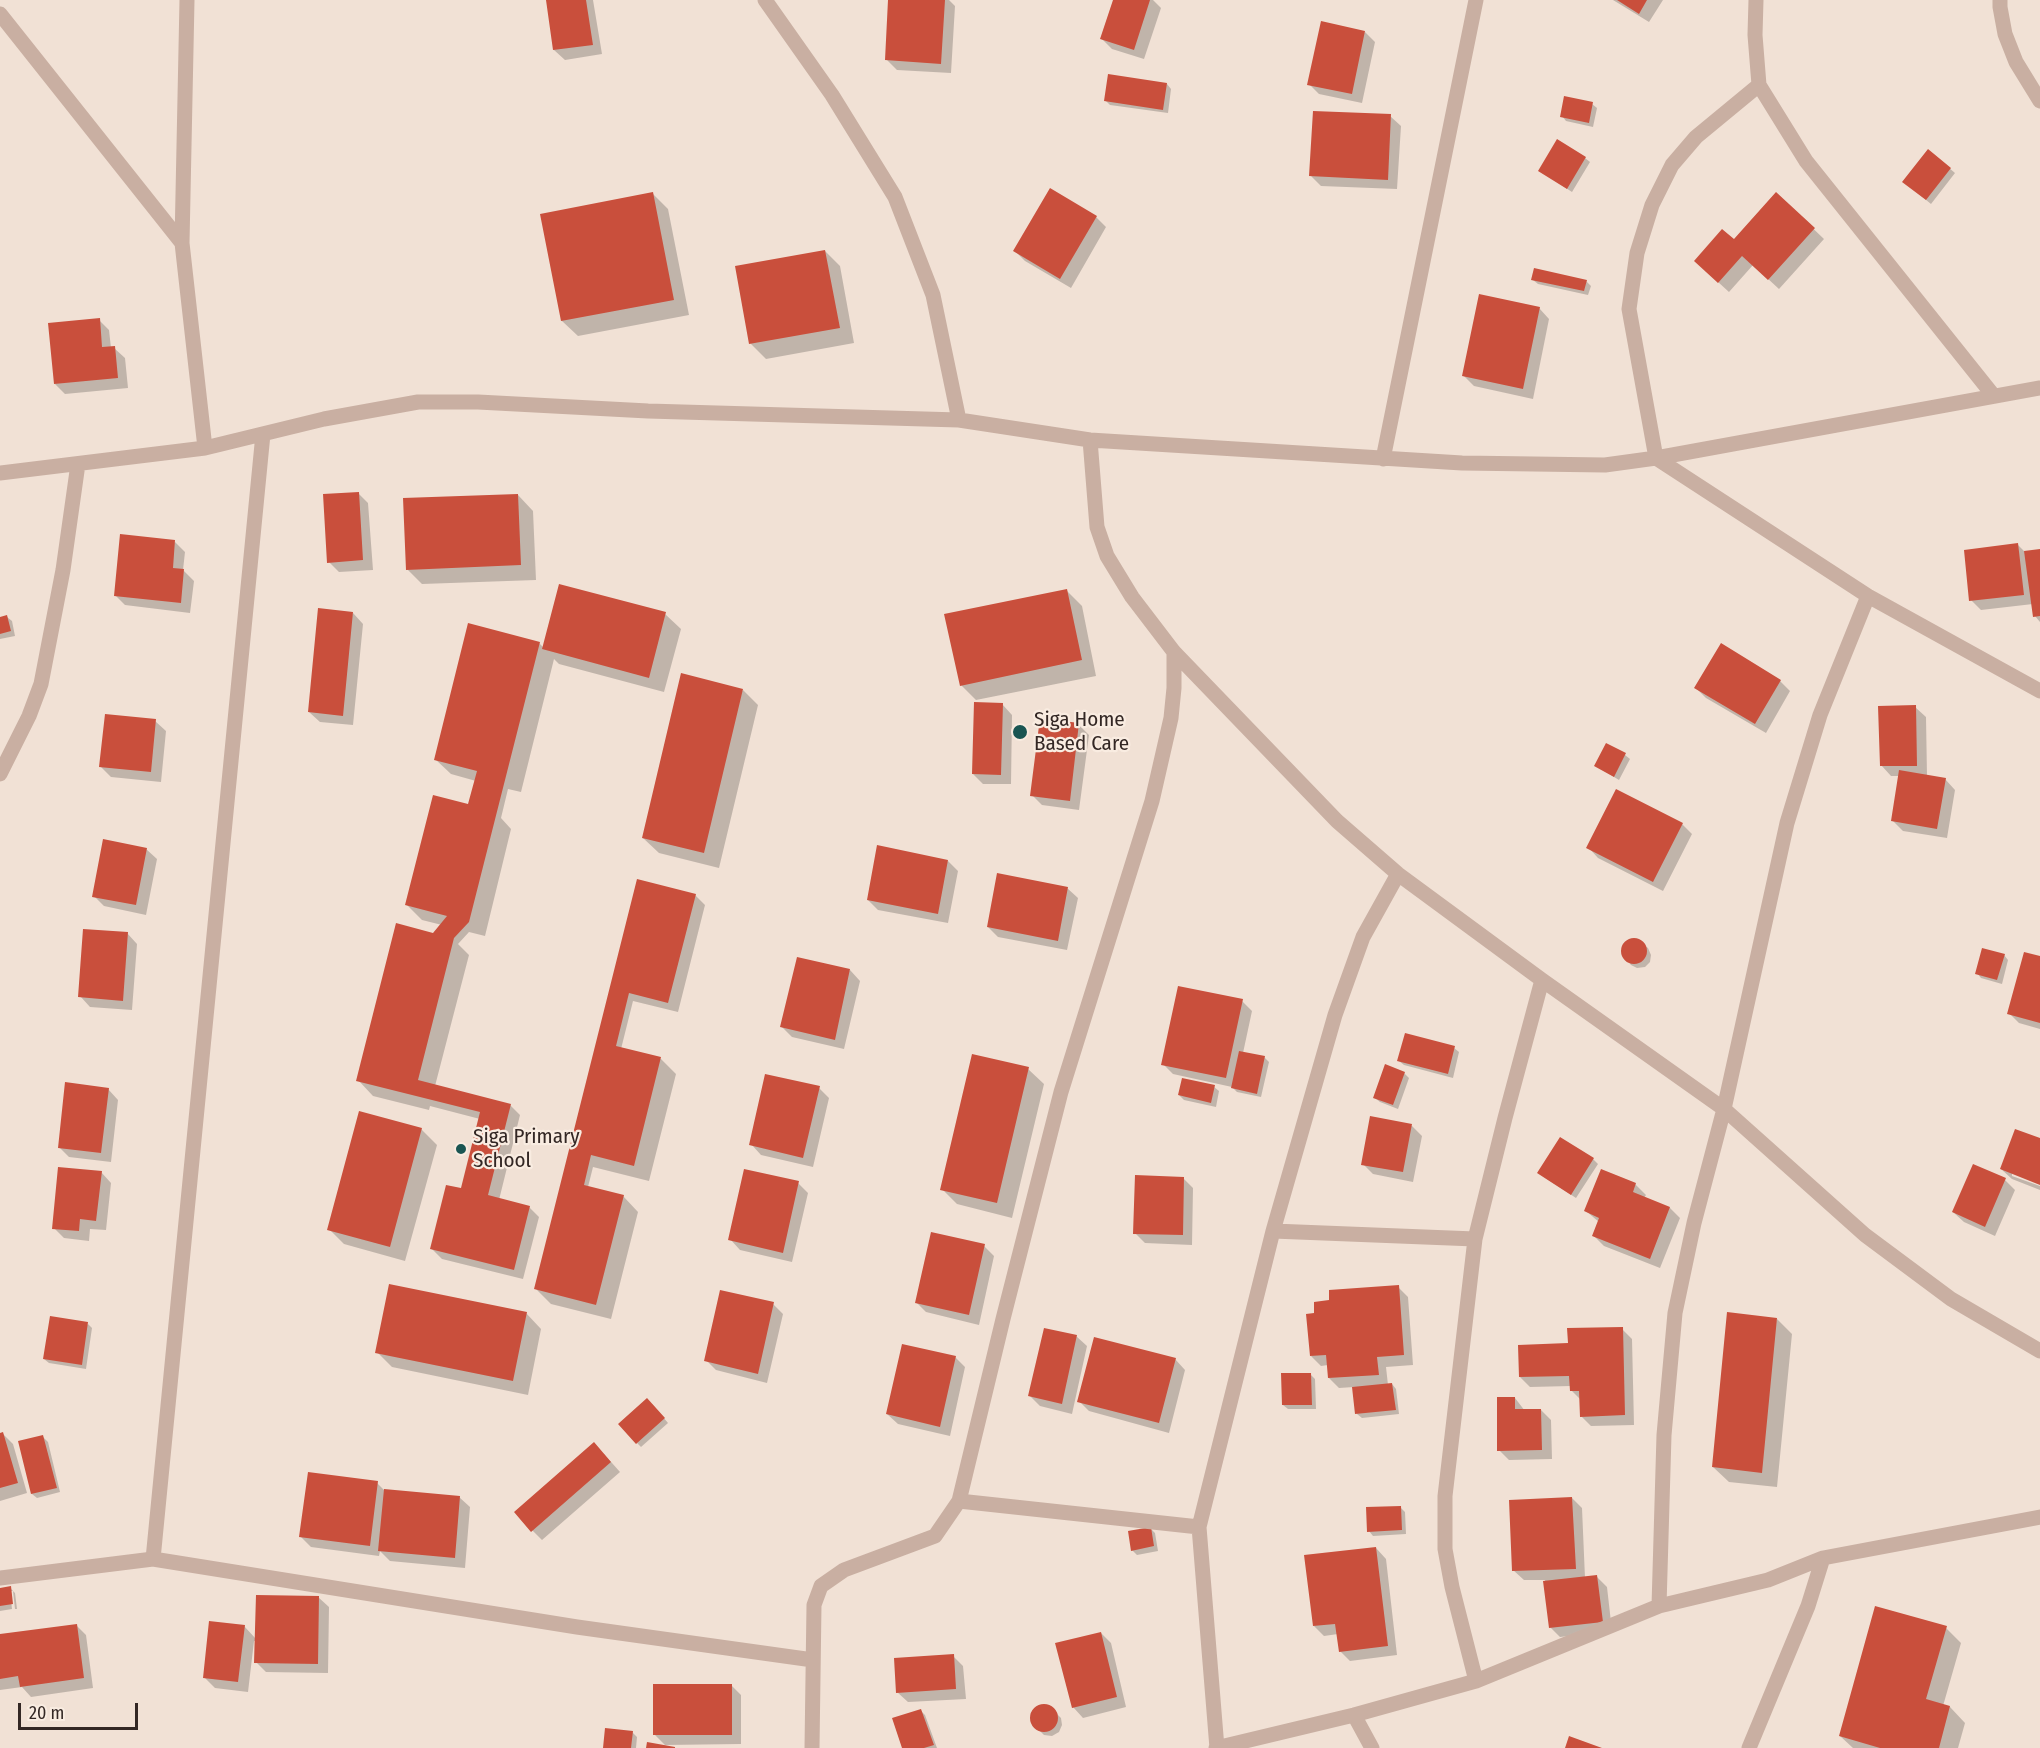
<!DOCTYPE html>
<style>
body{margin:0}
#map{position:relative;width:2040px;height:1748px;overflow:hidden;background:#f1e1d5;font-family:"Fira Sans Condensed",sans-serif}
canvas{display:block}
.scale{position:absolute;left:18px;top:1703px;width:120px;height:27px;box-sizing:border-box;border:3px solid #332724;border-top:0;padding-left:8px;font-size:18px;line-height:21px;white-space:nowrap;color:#332724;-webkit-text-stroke:4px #f9ece1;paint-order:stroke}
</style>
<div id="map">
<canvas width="2040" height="1748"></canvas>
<div class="scale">20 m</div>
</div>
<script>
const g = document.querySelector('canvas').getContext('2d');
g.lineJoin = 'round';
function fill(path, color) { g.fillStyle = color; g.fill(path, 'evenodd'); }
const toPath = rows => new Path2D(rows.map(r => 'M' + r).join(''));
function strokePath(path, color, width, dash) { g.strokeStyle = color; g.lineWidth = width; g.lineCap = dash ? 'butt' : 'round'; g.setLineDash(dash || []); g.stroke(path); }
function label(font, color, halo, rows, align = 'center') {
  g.font = font + ' "Fira Sans Condensed",sans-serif'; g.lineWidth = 4.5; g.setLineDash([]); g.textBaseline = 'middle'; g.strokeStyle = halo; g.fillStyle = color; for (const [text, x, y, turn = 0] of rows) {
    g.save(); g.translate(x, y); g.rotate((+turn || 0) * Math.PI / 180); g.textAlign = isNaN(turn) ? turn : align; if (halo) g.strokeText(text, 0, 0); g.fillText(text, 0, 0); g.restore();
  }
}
fill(toPath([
 [548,0,593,0,602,54,565,60,554,50],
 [890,0,949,0,955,6,951,73,897,70,887,60],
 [1114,0,1153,0,1161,8,1144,59,1112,49,1102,39],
 [1613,0,1663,0,1649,22],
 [1365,32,1375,42,1362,103,1319,94,1309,84],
 [1167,84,1171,89,1168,113,1110,105,1105,100],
 [1592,104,1597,108,1593,127,1566,121,1562,116],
 [1390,116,1401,126,1397,189,1321,186,1311,176],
 [1929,151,1955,173,1931,204,1909,186],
 [1585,158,1590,162,1572,192,1540,171],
 [653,194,668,209,689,315,578,336,562,321,542,215],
 [1777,194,1824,239,1779,289,1753,265,1729,292,1706,271],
 [1096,217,1106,227,1071,288,1025,261,1015,251],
 [825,251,840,266,854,343,766,359,750,343],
 [1533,280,1586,281,1591,286,1588,295,1538,284],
 [1539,308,1549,319,1533,399,1474,386,1464,376],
 [99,320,109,330,111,348,114,348,125,358,128,388,65,394,55,384],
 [358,493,368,503,373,570,339,572,329,562],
 [518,495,533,511,536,580,422,584,407,569],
 [175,542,185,552,183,570,194,581,190,613,125,605,115,595],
 [2018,545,2025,552,2040,550,2040,622,2035,616,2033,604,1981,610,1971,600],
 [1066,590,1082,606,1096,676,976,700,961,685],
 [353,613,363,624,353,725,320,722,309,712],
 [665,614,681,629,664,692,559,664,554,659,521,792,508,789,501,818,511,829,485,936,469,932,458,944,469,955,435,1086,510,1105,520,1115,499,1200,529,1207,539,1217,523,1279,442,1259,432,1249,462,1190,480,1119,430,1106,429,1110,373,1096,358,1080,434,934,442,925,422,920,407,905,474,807,476,781,451,774,435,759,539,643,544,648],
 [7,617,12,621,15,636,0,639,0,618],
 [1780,681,1790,691,1766,733,1706,698,1696,688],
 [743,690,758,705,719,868,659,853,643,838],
 [1002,704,1012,715,1011,784,983,784,973,774],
 [1915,707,1926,717,1927,776,1945,779,1955,790,1947,838,1903,831,1893,821,1900,776,1891,776,1881,765],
 [155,721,166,731,161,782,111,777,101,767],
 [1079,725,1089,735,1079,810,1042,805,1032,795],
 [1607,745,1625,755,1630,759,1619,780,1596,766],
 [1682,824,1692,834,1663,891,1598,858,1588,847],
 [146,849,157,859,146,915,104,906,94,896],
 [948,861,958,871,948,923,878,910,868,900],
 [639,881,695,895,705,905,678,1012,633,1001,621,1049,661,1059,676,1074,649,1181,593,1167,588,1187,623,1196,638,1212,611,1319,551,1304,536,1289],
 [1067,888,1078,898,1067,950,998,937,988,927],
 [127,933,137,944,132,1010,90,1007,80,996],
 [1636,940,1648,948,1651,955,1650,962,1645,967,1637,968,1631,965,1622,953,1623,946,1628,941],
 [2004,955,2008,960,2002,984,1981,978,1977,973],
 [2040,958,2040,1029,2019,1023,2009,1013],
 [850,970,860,981,844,1049,792,1037,782,1027],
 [1242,1001,1252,1011,1243,1053,1264,1057,1269,1062,1261,1097,1237,1092,1232,1087,1173,1074,1163,1064],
 [1454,1048,1459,1052,1453,1078,1404,1065,1399,1061],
 [1028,1069,1044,1084,1012,1218,957,1204,942,1189],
 [1404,1073,1409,1078,1398,1109,1380,1102,1375,1098],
 [1214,1087,1219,1091,1216,1107,1184,1100,1179,1095],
 [819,1088,829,1098,813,1167,761,1155,751,1144],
 [108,1089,118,1100,111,1162,69,1157,59,1147],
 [1371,1118,1412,1126,1422,1136,1413,1182,1373,1174,1363,1164],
 [421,1129,437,1145,405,1261,344,1244,329,1229],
 [2040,1139,2040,1183,2012,1172,2012,1176,2040,1186,2040,1190,2012,1179,2001,1169],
 [1593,1159,1598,1164,1576,1198,1544,1177],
 [101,1172,111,1183,106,1230,90,1229,89,1241,64,1238,54,1228],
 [1183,1178,1193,1188,1192,1245,1145,1243,1135,1233],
 [2005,1180,2015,1190,1995,1236,1964,1222,1953,1212],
 [798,1183,808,1193,792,1262,740,1250,730,1239],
 [1635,1184,1646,1195,1644,1198,1670,1208,1680,1218,1660,1268,1604,1246,1594,1236,1599,1222,1586,1211],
 [984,1246,994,1256,979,1325,926,1312,916,1302],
 [1398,1287,1408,1297,1413,1365,1386,1367,1388,1385,1392,1384,1396,1389,1399,1414,1362,1418,1357,1414,1354,1387,1339,1388,1329,1378,1328,1365,1321,1366,1311,1356],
 [773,1304,783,1314,767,1383,716,1370,706,1360],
 [526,1313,541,1329,528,1395,392,1367,377,1352],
 [1777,1319,1792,1334,1777,1487,1729,1482,1713,1467],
 [88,1324,92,1328,86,1369,49,1363,44,1359],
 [1622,1329,1632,1339,1634,1425,1591,1426,1581,1416,1581,1400,1571,1390,1571,1386,1530,1387,1520,1377,1570,1345],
 [1076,1336,1087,1346,1072,1414,1040,1406,1030,1396],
 [955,1357,965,1367,950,1436,898,1424,887,1414],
 [1175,1359,1185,1370,1169,1433,1089,1411,1079,1401],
 [1310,1374,1315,1379,1316,1409,1288,1409,1283,1405],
 [1515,1398,1525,1411,1541,1410,1551,1420,1552,1459,1509,1460,1499,1450],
 [652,1404,668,1423,641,1447,637,1443],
 [3,1434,13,1444,27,1493,0,1501,0,1435],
 [43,1437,48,1442,60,1492,37,1498,32,1494],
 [604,1454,620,1472,542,1540,532,1530],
 [377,1483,385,1491,459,1497,470,1507,465,1568,390,1561,380,1551,379,1556,311,1547,301,1537],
 [1572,1498,1582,1508,1585,1578,1597,1577,1607,1587,1612,1631,1560,1637,1550,1627,1545,1580,1524,1580,1513,1570],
 [1400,1507,1405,1512,1406,1534,1373,1536,1369,1531],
 [1150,1528,1155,1533,1158,1551,1137,1555,1132,1550],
 [1376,1548,1386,1559,1397,1655,1350,1661,1340,1651,1338,1634,1324,1636,1314,1626],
 [10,1588,15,1593,17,1609,15,1609,13,1591,10,1591,12,1609,0,1611,0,1589],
 [318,1597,329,1607,328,1673,266,1672,256,1662,256,1641,254,1641,248,1692,215,1688,205,1678,244,1626,256,1639],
 [76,1625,86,1635,93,1688,31,1697,22,1687,0,1690,0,1636],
 [1946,1628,1961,1643,1943,1706,1950,1707,1965,1723,1958,1748,1853,1748,1840,1736],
 [1101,1633,1111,1643,1126,1707,1083,1718,1073,1707],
 [953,1656,963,1666,966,1699,908,1702,897,1692],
 [731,1685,741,1695,741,1744,665,1745,655,1735],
 [1042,1706,1049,1706,1061,1718,1062,1725,1059,1732,1052,1736,1044,1735,1033,1724,1032,1716,1036,1709],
 [920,1710,925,1715,937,1748,903,1748],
 [632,1732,637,1737,636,1748,605,1748]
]), '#0003');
fill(toPath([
 [546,0,586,0,593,45,553,50],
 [888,0,945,0,941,64,885,60],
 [1113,0,1150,0,1134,50,1100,39],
 [1617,0,1647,0,1639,14],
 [1321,21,1365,31,1352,94,1307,85],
 [1108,74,1167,83,1163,110,1104,101],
 [1564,96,1593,102,1589,123,1560,117],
 [1313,111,1391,114,1388,180,1309,176],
 [1557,139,1586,157,1567,189,1538,171],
 [1928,149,1951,168,1926,200,1902,182],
 [1050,188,1097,216,1060,279,1013,251],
 [653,192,674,300,561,321,540,214],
 [1776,192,1815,228,1768,280,1742,256,1718,283,1694,261,1722,229,1734,239],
 [825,250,840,328,749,344,735,266],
 [1534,268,1587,280,1584,291,1531,280],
 [1479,294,1540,307,1523,389,1462,376],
 [100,318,102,347,115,346,118,378,54,384,48,323],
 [359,492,363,560,327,563,323,494],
 [518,494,521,565,406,570,403,498],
 [120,534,175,540,173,568,184,569,181,603,114,596],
 [2018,543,2024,595,1969,601,1964,550],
 [2040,549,2040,616,2033,617,2024,551],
 [559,584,666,612,649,678,542,649],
 [1067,589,1082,660,960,686,944,614],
 [318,608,353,612,343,716,308,712],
 [7,615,11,631,0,634,0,617],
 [468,623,540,642,469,922,454,938,418,1080,511,1104,488,1195,530,1206,514,1270,430,1249,446,1185,461,1188,480,1112,356,1081,396,923,433,933,447,916,405,905,433,795,468,804,477,771,434,760],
 [1721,643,1781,680,1755,724,1694,688],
 [681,673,743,689,704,853,642,838],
 [974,702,1003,703,1001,775,972,774],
 [1916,705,1917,766,1880,766,1878,706],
 [105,714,156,719,151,772,99,767],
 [1040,718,1079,723,1070,801,1030,796],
 [1606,743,1626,753,1614,777,1594,766],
 [1899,770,1946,778,1937,829,1891,821],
 [1616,789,1683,823,1653,882,1586,848],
 [103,839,147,848,136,905,92,897],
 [877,845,948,860,938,914,867,900],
 [997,873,1068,887,1058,941,987,927],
 [637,879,696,894,668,1003,629,993,616,1046,661,1057,634,1166,591,1155,584,1185,624,1195,596,1305,534,1289],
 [83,929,128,932,123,1001,78,997],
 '1621 951a13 13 0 1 1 26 0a13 13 0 1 1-26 0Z',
 [1982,948,2005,954,1997,980,1975,974],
 [2024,952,2040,956,2040,1023,2007,1014],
 [797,957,850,969,835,1040,780,1027],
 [1178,986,1243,999,1226,1078,1161,1065],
 [1405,1033,1455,1046,1448,1074,1397,1061],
 [1239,1051,1265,1056,1257,1094,1231,1088],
 [972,1054,1029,1067,997,1203,940,1190],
 [1385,1064,1405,1072,1393,1105,1373,1098],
 [765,1074,820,1086,803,1158,749,1145],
 [1182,1078,1215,1085,1211,1103,1178,1095],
 [65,1082,109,1088,101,1153,58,1148],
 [359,1111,422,1128,390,1247,327,1230],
 [1370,1116,1412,1124,1403,1172,1361,1165],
 [2015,1129,2040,1138,2040,1185,2000,1169],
 [1560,1137,1594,1158,1571,1195,1537,1173],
 [1973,1164,2006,1178,1985,1227,1952,1212],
 [58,1167,102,1171,96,1221,80,1219,79,1231,52,1229],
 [744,1169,799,1181,783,1253,728,1240],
 [1601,1169,1636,1183,1633,1192,1670,1207,1650,1259,1592,1236,1599,1218,1584,1211],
 [1135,1175,1184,1177,1183,1235,1133,1234],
 [931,1232,985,1244,969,1315,915,1303],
 [389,1284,527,1312,513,1381,375,1353],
 [1399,1285,1404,1355,1377,1357,1379,1375,1328,1378,1326,1355,1310,1356,1306,1314,1314,1313,1314,1302,1329,1300,1329,1290],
 [720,1290,774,1302,758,1374,704,1361],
 [1727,1312,1777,1318,1762,1473,1712,1467],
 [50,1316,88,1322,82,1365,43,1359],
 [1623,1327,1625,1415,1580,1417,1579,1391,1570,1391,1569,1376,1519,1377,1518,1345,1568,1343,1567,1328],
 [1044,1328,1077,1335,1062,1404,1028,1396],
 [1094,1337,1176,1358,1159,1423,1077,1402],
 [902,1344,956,1356,940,1427,886,1414],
 [1281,1373,1311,1373,1312,1405,1282,1405],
 [1392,1383,1396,1410,1355,1414,1352,1387],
 [1497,1397,1515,1397,1515,1409,1541,1409,1542,1450,1497,1451],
 [647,1398,665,1418,636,1444,618,1424],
 [3,1432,18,1483,0,1488,0,1433],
 [43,1435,57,1488,31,1494,18,1441],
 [594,1442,611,1462,531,1532,514,1512],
 [308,1472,378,1481,370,1546,299,1537],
 [384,1489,460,1496,455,1558,378,1551],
 [1572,1497,1576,1569,1512,1571,1509,1500],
 [1401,1506,1402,1530,1367,1532,1366,1507],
 [1151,1527,1154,1546,1131,1551,1128,1531],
 [1376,1547,1388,1646,1339,1652,1335,1624,1313,1626,1304,1555],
 [1597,1575,1603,1622,1549,1628,1543,1581],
 [11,1586,13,1604,0,1606,0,1588],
 [256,1595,319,1596,318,1664,254,1663],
 [1875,1606,1947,1626,1926,1699,1950,1706,1939,1748,1880,1748,1839,1736],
 [209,1621,245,1625,238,1682,203,1678],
 [77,1624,84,1678,20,1687,18,1676,0,1679,0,1634],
 [1101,1632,1117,1697,1072,1708,1055,1643],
 [954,1654,956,1689,896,1693,894,1658],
 [653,1684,732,1684,732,1735,653,1735],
 '1030 1718a14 14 0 1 1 28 0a14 14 0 1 1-28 0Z',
 [921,1709,934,1745,924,1748,902,1748,892,1718],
 [605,1728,633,1731,631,1748,603,1748],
 [1569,1736,1602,1748,1565,1748],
 [647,1742,675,1747,675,1748,646,1748]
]), '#c94f3c');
strokePath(toPath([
 [187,0,182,243,205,448],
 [765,0,832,95,895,197,933,295,959,420],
 [1756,0,1755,35,1759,85,1806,161,1993,395],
 [2000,0,2000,7,2005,34,2016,62,2040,101],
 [0,14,182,243],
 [1759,85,1696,137,1672,165,1652,205,1637,253,1629,309,1656,458,1868,596,2040,691],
 [1090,440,1097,527,1107,556,1132,597,1174,652,1337,821,1398,874,1542,980,1724,1109,1865,1235,1951,1299,2040,1351],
 [1383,459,1476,0],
 [0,473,205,448,324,419,418,402,478,402,648,411,959,420,1090,440,1462,463,1605,465,1656,458,2040,388],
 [0,774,29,716,41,684,63,570,78,464],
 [1273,1231,1475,1239],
 [959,1501,1199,1527],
 [153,1559,263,434],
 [0,1578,153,1559,577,1627,813,1660],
 [1659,1606,1664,1435,1675,1313,1694,1223,1724,1109,1787,823,1820,715,1868,596],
 [1476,1681,1452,1587,1445,1549,1445,1496,1475,1239,1505,1118,1542,980],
 [1354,1715,1372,1748],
 [812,1748,814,1605,821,1586,844,1570,935,1536,959,1501,1003,1319,1061,1092,1152,801,1171,718,1174,688,1174,652],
 [1216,1748,1354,1715,1476,1681,1659,1606,1768,1580,1823,1558,2040,1517],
 [1217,1748,1199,1527,1273,1231,1335,1015,1363,937,1398,874],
 [1749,1748,1808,1606,1823,1558]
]), '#c9afa2', 15);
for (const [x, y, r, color] of [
 [1020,732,8,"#1a5552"],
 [461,1149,6,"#1a5552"]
]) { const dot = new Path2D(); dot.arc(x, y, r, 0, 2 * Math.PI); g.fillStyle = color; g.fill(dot); strokePath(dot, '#f9ece1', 2); }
label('21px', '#332724', '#f9ece1', [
 ["Siga Home",1034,720],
 ["Based Care",1034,744],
 ["Siga Primary",473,1137],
 ["School",473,1161]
], 'left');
</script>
